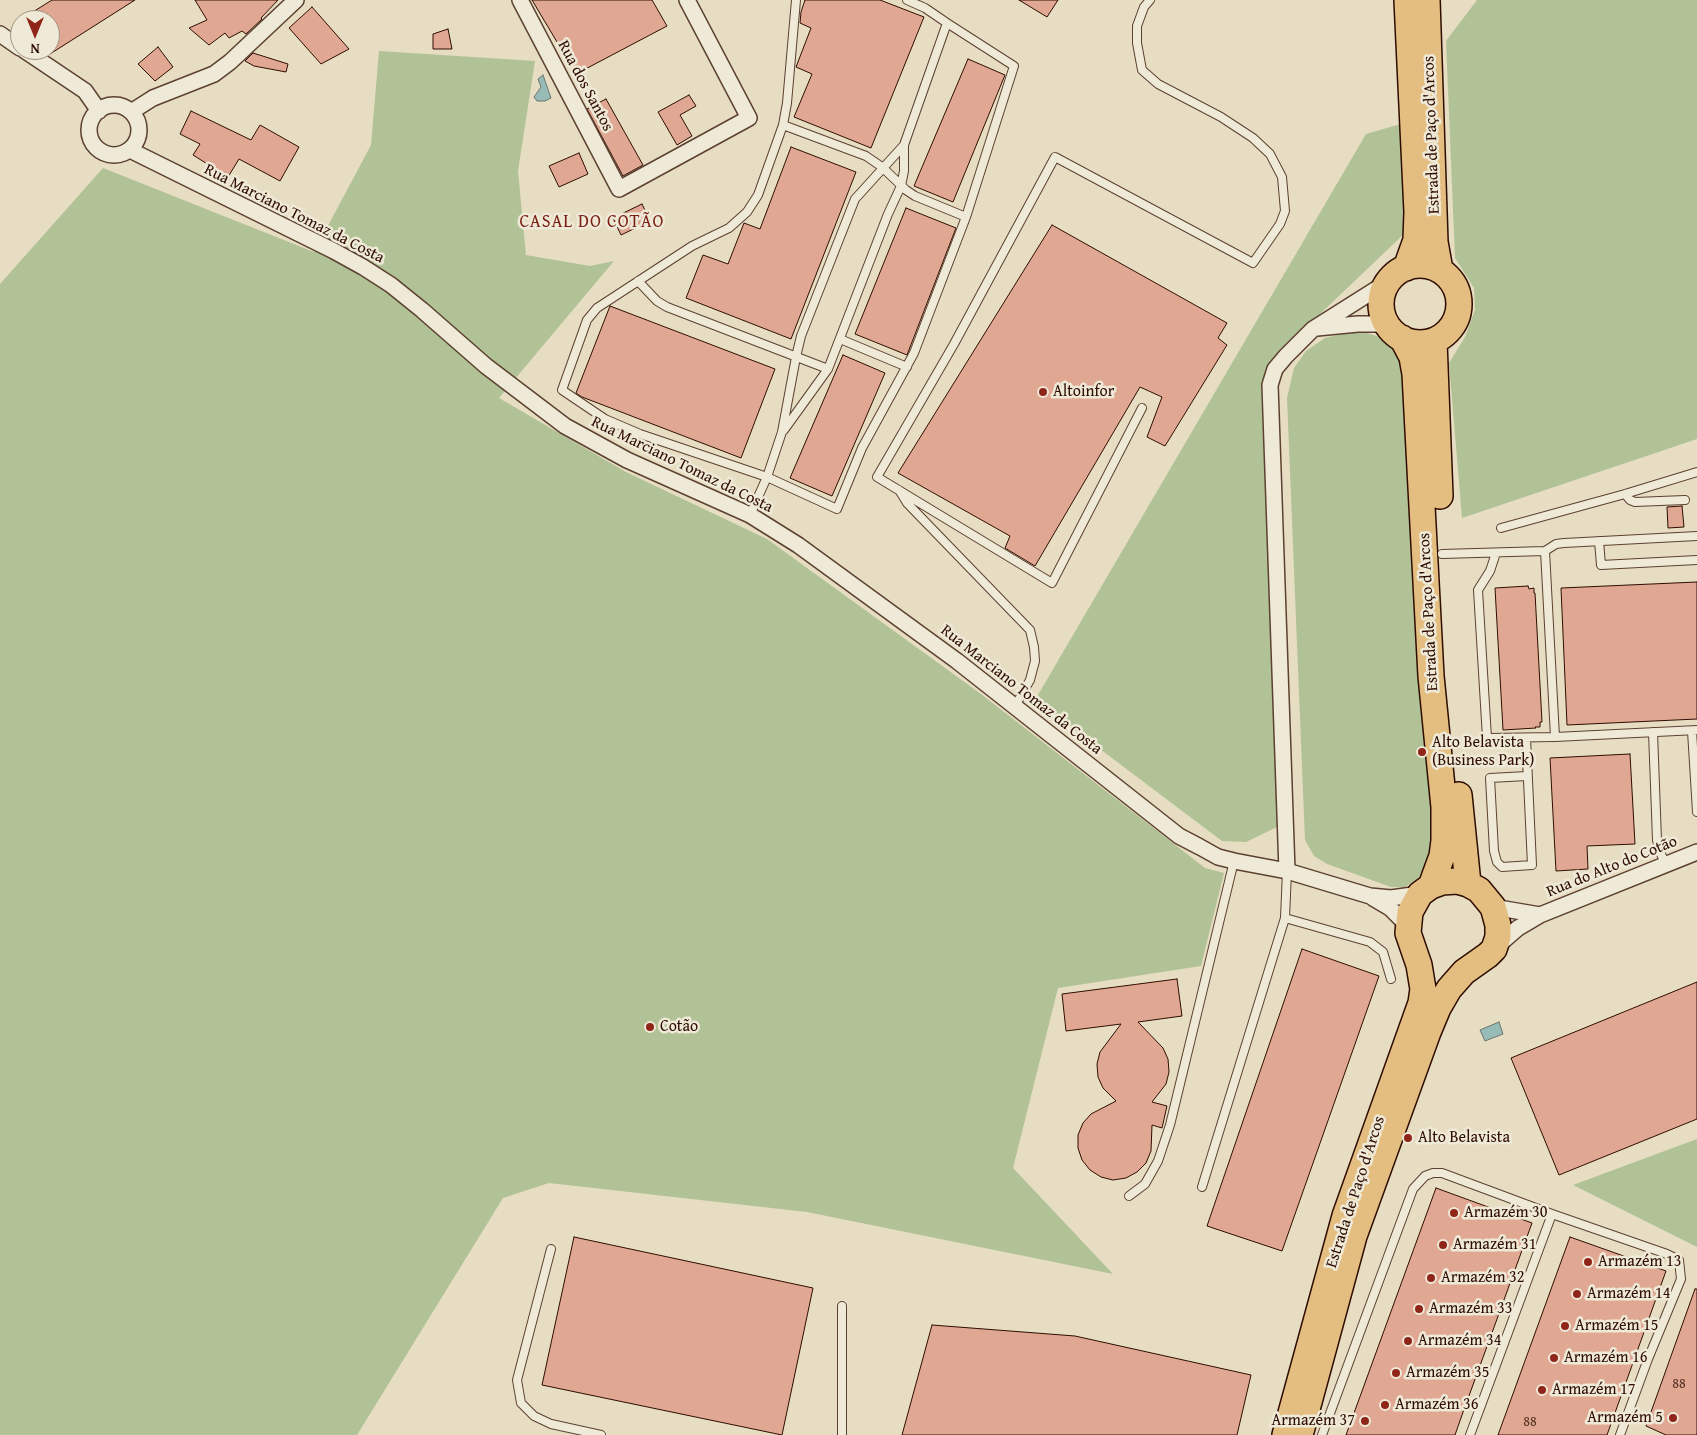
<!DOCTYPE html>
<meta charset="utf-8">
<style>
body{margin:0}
#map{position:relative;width:1697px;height:1435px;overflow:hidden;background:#e7ddc2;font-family:"Gentium Book Plus",serif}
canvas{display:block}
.north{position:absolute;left:10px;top:10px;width:50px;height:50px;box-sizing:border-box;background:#efe9d7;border:1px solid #a29181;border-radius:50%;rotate:180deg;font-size:14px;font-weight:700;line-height:20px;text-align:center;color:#2e0d00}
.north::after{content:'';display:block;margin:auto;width:18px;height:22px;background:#8f2418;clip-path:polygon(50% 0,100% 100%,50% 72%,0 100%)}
</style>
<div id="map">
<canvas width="1697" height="1435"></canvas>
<div class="north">N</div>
</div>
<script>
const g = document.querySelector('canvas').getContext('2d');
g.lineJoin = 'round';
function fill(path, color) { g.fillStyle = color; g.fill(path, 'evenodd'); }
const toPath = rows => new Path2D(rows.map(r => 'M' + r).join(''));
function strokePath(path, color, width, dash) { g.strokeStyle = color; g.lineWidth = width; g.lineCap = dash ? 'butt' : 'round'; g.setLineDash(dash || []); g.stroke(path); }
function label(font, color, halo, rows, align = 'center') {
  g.font = font + ' "Gentium Book Plus",serif'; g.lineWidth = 5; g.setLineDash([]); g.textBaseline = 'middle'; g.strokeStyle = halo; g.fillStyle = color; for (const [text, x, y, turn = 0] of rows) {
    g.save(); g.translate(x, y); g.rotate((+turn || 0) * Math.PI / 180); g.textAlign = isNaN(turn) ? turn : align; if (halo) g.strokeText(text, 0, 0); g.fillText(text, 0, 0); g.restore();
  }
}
fill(toPath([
 [1477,0,1697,0,1697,439,1462,518,1449,363,1465,337,1475,310,1474,288,1455,258,1446,41],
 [379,51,535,61,518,171,526,255,590,266,614,261,499,398,626,472,767,539,981,694,1205,868,1224,873,1201,966,1058,988,1013,1168,1113,1274,807,1212,549,1183,503,1198,357,1435,0,1435,0,284,103,168,314,252,371,145],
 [1404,123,1405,233,1278,354,1261,382,1281,810,1277,827,1246,842,1222,841,1035,700,1366,134],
 [1346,333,1367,333,1390,340,1402,352,1426,709,1424,744,1432,772,1436,843,1429,863,1418,878,1405,887,1391,887,1327,864,1314,856,1305,840,1287,398,1294,368,1306,351,1325,338],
 [1697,1139,1697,1247,1573,1185]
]), '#b1c297');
const water = toPath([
 [543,75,551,98,545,101,537,101,534,97,541,87,538,79,543,75],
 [1499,1022,1503,1034,1485,1041,1480,1030,1499,1022]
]);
fill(water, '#97bbb7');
strokePath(water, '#6d756e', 1);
const building = toPath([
 [52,0,135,0,50,54,50,20,20,20,52,0],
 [195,0,278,0,261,18,262,19,246,34,242,31,229,38,225,33,209,45,189,28,207,20,195,0],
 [532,0,652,0,667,26,576,74,532,0],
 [805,0,880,0,924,17,871,148,794,117,812,74,796,67,811,28,800,23,801,12,805,0],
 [1019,0,1058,0,1047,17,1019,0],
 [312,7,349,49,321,64,289,28,312,7],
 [448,29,452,49,433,49,433,34,448,29],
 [158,47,173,67,155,81,138,64,158,47],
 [253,53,288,64,286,72,254,66,245,61,253,53],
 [968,59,1005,75,953,202,914,186,968,59],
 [689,95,696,106,680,115,692,136,677,145,658,112,689,95],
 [606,99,643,165,623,176,587,109,606,99],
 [191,111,251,140,260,125,299,147,280,181,239,159,228,177,193,155,200,144,180,134,191,111],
 [791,147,856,172,791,339,686,298,703,255,728,264,744,223,760,229,791,147],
 [579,153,588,174,559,187,549,166,579,153],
 [642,204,650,221,621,235,613,218,642,204],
 [906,208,956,228,907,355,855,334,906,208],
 [1052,225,1227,323,1218,338,1227,345,1165,446,1147,437,1162,397,1140,387,1035,566,1005,548,1010,536,898,473,1052,225],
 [610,306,775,369,741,458,582,397,576,393,610,306],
 [843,355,885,373,832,496,790,478,843,355],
 [1682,506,1684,527,1668,528,1667,507,1682,506],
 [1697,582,1697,719,1567,725,1561,588,1697,582],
 [1528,586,1529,589,1534,588,1534,593,1535,593,1542,722,1540,722,1540,727,1535,727,1536,728,1503,730,1495,588,1528,586],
 [1630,754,1635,844,1587,846,1588,869,1556,871,1550,758,1630,754],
 [1302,949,1379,976,1282,1251,1207,1226,1302,949],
 [1177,979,1182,1016,1138,1022,1163,1048,1168,1059,1169,1072,1166,1084,1152,1102,1167,1106,1162,1128,1152,1125,1151,1151,1146,1163,1137,1172,1126,1178,1113,1180,1101,1177,1090,1170,1082,1160,1078,1148,1078,1135,1083,1123,1091,1114,1116,1101,1103,1088,1098,1077,1097,1064,1100,1052,1121,1024,1066,1031,1062,994,1177,979],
 [1697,982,1697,1119,1559,1175,1511,1058,1697,982],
 [1436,1188,1532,1223,1462,1415,1455,1435,1346,1435,1436,1188],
 [574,1237,813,1288,782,1435,542,1385,574,1237],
 [1570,1237,1666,1271,1607,1435,1498,1435,1570,1237],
 [1695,1289,1697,1289,1697,1435,1666,1435,1646,1426,1695,1289],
 [932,1325,1075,1336,1251,1375,1237,1435,902,1435,932,1325]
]);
fill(building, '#e0a893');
strokePath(building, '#2e0d00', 1);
const lane = toPath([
 [947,23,1014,66,966,217],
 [783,125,866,156,882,167,906,190,915,196,966,217,914,353,862,448,837,509,767,477,640,434,605,419,562,390,587,320,597,308,692,246,729,228,747,212,758,195,783,125,787,103,796,0],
 [638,281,657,301,667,307,828,369,888,214,901,186,904,171,904,145],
 [840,339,907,367],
 [1142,408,1052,583,877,477,954,344,1055,157,1253,263,1280,224,1285,211,1282,177,1270,154,1253,138,1221,117,1158,84,1142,70,1137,43,1137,26,1144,7,1150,0],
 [784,430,828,369],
 [899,490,907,503,1030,630,1034,647,1035,661,1030,680,1015,706],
 [1625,494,1630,500,1635,502,1685,500],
 [750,515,767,477,782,432,796,357,801,336,855,199,904,145,947,23,925,8,907,0],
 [1501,528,1625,494,1697,472],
 [1599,541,1601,565,1697,560],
 [1545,551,1555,737,1697,730],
 [1496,553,1490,571,1478,590,1487,738,1555,737],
 [1442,554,1545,551,1556,544,1564,543,1697,536],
 [1692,731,1697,812],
 [1653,732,1657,840,1660,852,1666,865],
 [1526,738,1532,865,1502,867,1497,862,1494,851,1490,778,1527,776],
 [1285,918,1370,942,1383,952,1391,979],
 [1202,1187,1285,918,1287,871],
 [1129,1196,1145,1184,1158,1161,1170,1125,1234,861],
 [551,1249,517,1380,521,1403,534,1416,551,1424,601,1435],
 [842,1306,842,1435],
 [1322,1435,1413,1189,1425,1176,1433,1173,1442,1173,1552,1214,1667,1254,1679,1260,1681,1279,1648,1359,1620,1435],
 [1470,1435,1552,1214]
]);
const street = toPath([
 [520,0,619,189,749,118,687,0],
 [0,34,20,48],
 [24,50,85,91,99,111],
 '89 130a25 25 0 1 1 50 0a25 25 0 1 1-50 0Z',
 [131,112,153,98,214,74,230,62,296,0],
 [130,150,334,251,363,267,391,285,422,310,486,366,565,426,627,460,750,515,798,545,957,661,1179,836,1200,847,1218,857,1234,861,1287,871,1370,896,1391,898,1420,894],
 [1317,328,1358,324,1388,324],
 [1287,871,1270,385,1275,369,1286,356,1313,329,1389,281],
 [1373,898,1390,908,1408,926],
 [1493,907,1540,915],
 [1496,947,1518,928,1540,915,1697,852]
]);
const primary = toPath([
 [1427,0,1435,242,1440,270],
 '1381 304a39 39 0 1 1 78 0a39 39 0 1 1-78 0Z',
 [1406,268,1416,240,1417,212,1407,0],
 [1402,338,1412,357,1415,374,1431,676,1444,807,1444,841,1442,856,1431,886],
 [1434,341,1440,496],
 [1459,795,1468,884],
 [1285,1435,1345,1216,1421,1003,1423,989,1419,965,1408,933,1410,912,1420,894,1431,886,1442,882,1457,881,1468,884,1479,890,1493,907,1498,925,1498,937,1494,949,1488,955,1464,972,1449,989,1438,1008,1428,1032,1354,1236,1300,1435]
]);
strokePath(lane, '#5c4130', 10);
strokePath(street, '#5c4130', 18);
strokePath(primary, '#2e0d00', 28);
strokePath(lane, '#efe9d7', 8);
strokePath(street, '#efe9d7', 15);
strokePath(primary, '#e4be81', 25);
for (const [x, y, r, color] of [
 [1043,392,5,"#8f2418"],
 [1422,752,5,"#8f2418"],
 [650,1027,5,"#8f2418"],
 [1408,1138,5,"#8f2418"],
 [1454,1213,5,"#8f2418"],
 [1443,1245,5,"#8f2418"],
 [1588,1262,5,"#8f2418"],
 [1431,1278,5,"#8f2418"],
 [1577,1294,5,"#8f2418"],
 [1419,1309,5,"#8f2418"],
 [1565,1326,5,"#8f2418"],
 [1408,1341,5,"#8f2418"],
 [1554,1358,5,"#8f2418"],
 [1396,1373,5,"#8f2418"],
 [1542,1390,5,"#8f2418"],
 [1385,1405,5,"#8f2418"],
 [1673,1418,5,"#8f2418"],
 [1365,1421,5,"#8f2418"]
]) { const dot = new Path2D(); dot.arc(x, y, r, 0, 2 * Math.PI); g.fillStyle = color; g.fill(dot); strokePath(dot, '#efe9d7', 2); }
label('14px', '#5a3425', null, [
 ["88",1679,1384],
 ["88",1530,1422]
]);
label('16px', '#2e0d00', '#efe9d7', [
 ["Rua dos Santos",585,86,62],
 ["Estrada de Paço d'Arcos",1432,135,-92],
 ["Rua Marciano Tomaz da Costa",294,214,27],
 ["Rua Marciano Tomaz da Costa",682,465,26],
 ["Estrada de Paço d'Arcos",1429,612,-93],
 ["Rua Marciano Tomaz da Costa",1021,690,38],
 ["Rua do Alto do Cotão",1612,867,-22],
 ["Estrada de Paço d'Arcos",1356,1192,-72]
]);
label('16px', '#2e0d00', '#efe9d7', [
 ["Altoinfor",1053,392],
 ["Alto Belavista",1432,743],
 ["(Business Park)",1432,761],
 ["Cotão",660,1027],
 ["Alto Belavista",1418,1138],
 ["Armazém 30",1464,1213],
 ["Armazém 31",1453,1245],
 ["Armazém 13",1598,1262],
 ["Armazém 32",1441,1278],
 ["Armazém 14",1587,1294],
 ["Armazém 33",1429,1309],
 ["Armazém 15",1575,1326],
 ["Armazém 34",1418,1341],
 ["Armazém 16",1564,1358],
 ["Armazém 35",1406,1373],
 ["Armazém 17",1552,1390],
 ["Armazém 36",1395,1405],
 ["Armazém 5",1663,1418,"right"],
 ["Armazém 37",1355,1421,"right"]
], 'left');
g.letterSpacing = '1px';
label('18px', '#7a1f14', '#efe9d7', [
 ["CASAL DO COTÃO",592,222]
]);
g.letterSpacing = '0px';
</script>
